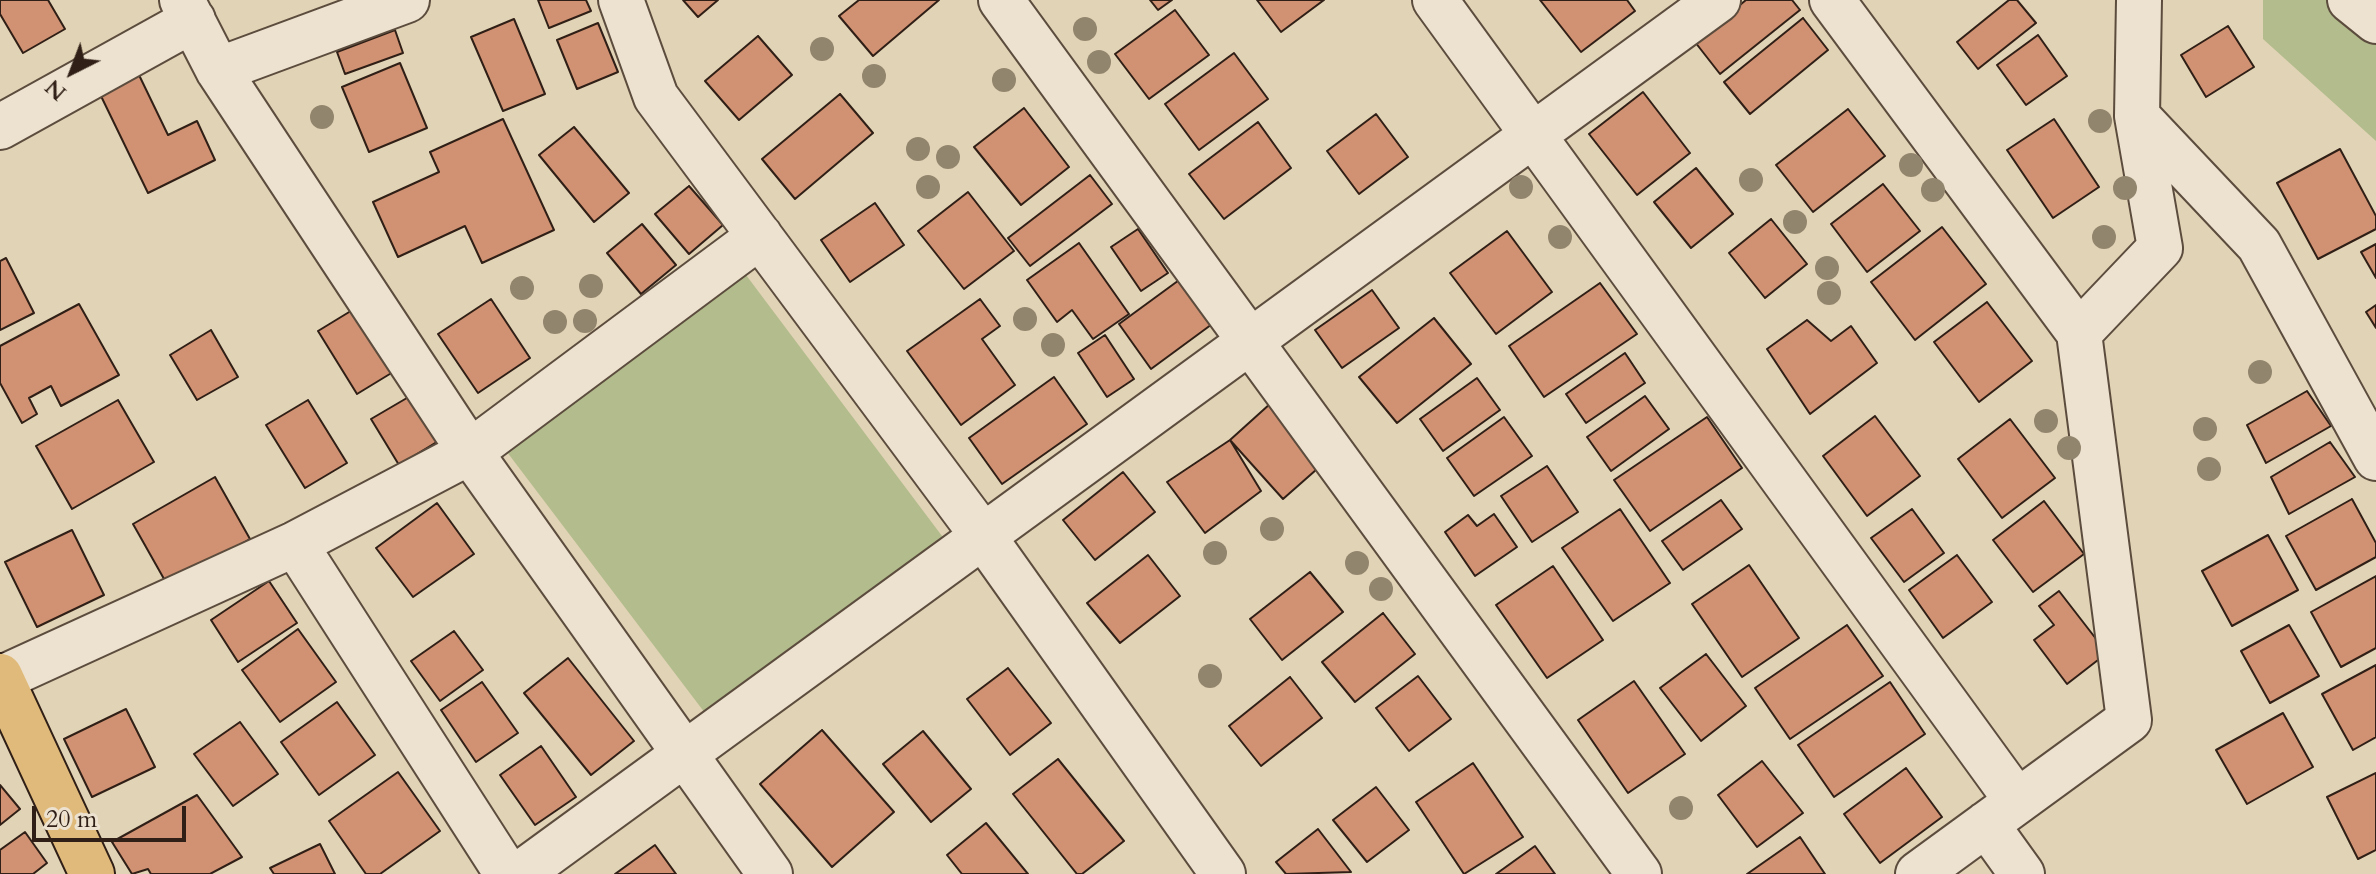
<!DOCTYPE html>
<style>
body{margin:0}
#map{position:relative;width:2376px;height:874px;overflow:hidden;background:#e1d3b5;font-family:Cardo,serif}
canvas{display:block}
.north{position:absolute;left:32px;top:32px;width:80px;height:80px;-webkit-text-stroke:6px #ece2cf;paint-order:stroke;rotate:222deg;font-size:22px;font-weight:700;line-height:32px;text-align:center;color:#301f16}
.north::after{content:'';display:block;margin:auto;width:28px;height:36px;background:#301f16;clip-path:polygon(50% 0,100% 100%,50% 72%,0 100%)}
.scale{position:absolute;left:32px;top:806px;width:154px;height:36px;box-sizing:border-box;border:4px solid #301f16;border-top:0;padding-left:10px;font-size:24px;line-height:28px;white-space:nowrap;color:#301f16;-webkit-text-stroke:6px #ece2cf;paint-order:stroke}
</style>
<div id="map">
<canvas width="2376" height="874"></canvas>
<div class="north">N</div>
<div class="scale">20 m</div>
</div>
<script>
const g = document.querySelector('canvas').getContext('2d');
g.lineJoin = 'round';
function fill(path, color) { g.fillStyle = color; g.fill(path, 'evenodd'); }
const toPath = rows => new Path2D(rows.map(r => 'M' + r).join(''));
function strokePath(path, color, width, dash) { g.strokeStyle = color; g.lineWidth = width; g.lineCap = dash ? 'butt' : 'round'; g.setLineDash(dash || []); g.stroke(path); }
fill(toPath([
 [2263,0,2376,0,2376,141,2263,39],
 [746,275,948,544,708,717,507,452]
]), '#b3bc8d');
const building = toPath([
 [0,0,48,0,65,29,23,53,0,14,0,0],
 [538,0,586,0,591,11,549,28,538,0],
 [683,0,718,0,698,17,683,0],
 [859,0,939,0,873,56,839,16,859,0],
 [1150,0,1172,0,1158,10,1150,0],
 [1257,0,1324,0,1281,32,1257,0],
 [1540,0,1627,0,1635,11,1581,52,1540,0],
 [1746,0,1792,0,1800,10,1720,74,1695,42,1746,0],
 [2009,0,2017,0,2036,23,1978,69,1957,42,2009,0],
 [1175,10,1209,55,1149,99,1115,54,1175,10],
 [1803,18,1828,50,1750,114,1724,82,1803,18],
 [514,19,545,94,503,111,471,37,514,19],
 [598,23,618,72,577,89,557,40,598,23],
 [2228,26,2254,67,2206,97,2181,55,2228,26],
 [395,30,403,53,345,74,337,52,395,30],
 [2038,35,2067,76,2026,105,1997,65,2038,35],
 [758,36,792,75,739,120,705,81,758,36],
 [1234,53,1268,99,1199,150,1165,104,1234,53],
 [400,63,427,128,369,152,342,87,400,63],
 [139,75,168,135,197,121,215,160,148,193,100,94,139,75],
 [1643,92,1690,153,1637,195,1589,134,1643,92],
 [840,94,873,133,795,199,762,159,840,94],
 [1024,108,1069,167,1021,205,974,147,1024,108],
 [1848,109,1885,156,1813,212,1776,165,1848,109],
 [1376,114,1408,157,1359,194,1327,151,1376,114],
 [503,119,554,230,482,263,465,226,398,257,373,202,439,172,430,152,503,119],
 [2054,119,2099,187,2053,218,2007,150,2054,119],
 [1258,122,1291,168,1224,219,1189,174,1258,122],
 [574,127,629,193,594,222,539,155,574,127],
 [2340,149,2376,216,2376,229,2318,259,2277,183,2340,149],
 [1696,168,1733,214,1691,248,1654,202,1696,168],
 [1090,175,1112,204,1030,266,1008,238,1090,175],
 [1883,184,1920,231,1867,272,1831,224,1883,184],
 [689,186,723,225,689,254,655,214,689,186],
 [968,192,1014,251,964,289,918,231,968,192],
 [875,203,904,245,850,282,821,240,875,203],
 [1771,219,1807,264,1765,298,1729,253,1771,219],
 [642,224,676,265,641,294,607,253,642,224],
 [1942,227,1986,284,1915,340,1871,282,1942,227],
 [1138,229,1168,273,1141,291,1111,247,1138,229],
 [1507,231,1552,292,1496,334,1450,273,1507,231],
 [1079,243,1129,314,1093,339,1072,310,1057,322,1027,280,1079,243],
 [2376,244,2376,278,2361,252,2376,244],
 [6,258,34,313,0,330,0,261,6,258],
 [1186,275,1219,319,1151,369,1119,324,1186,275],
 [1600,283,1637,334,1544,397,1509,346,1600,283],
 [1372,290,1399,328,1342,368,1315,330,1372,290],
 [491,299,530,358,478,393,438,334,491,299],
 [980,299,1000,326,982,339,1015,385,961,425,907,351,980,299],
 [1987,302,2032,361,1979,402,1934,342,1987,302],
 [79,304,119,375,61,406,51,386,29,398,37,414,22,423,0,383,0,346,79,304],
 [2376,305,2376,328,2366,312,2376,305],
 [359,306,398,369,357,394,318,331,359,306],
 [1434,318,1471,364,1397,423,1359,377,1434,318],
 [1807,320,1831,341,1851,326,1877,363,1810,414,1767,349,1807,320],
 [211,330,238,377,197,400,170,355,211,330],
 [1105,335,1134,379,1107,397,1078,353,1105,335],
 [1625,353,1645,383,1586,423,1566,394,1625,353],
 [1054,377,1087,424,1002,484,969,438,1054,377],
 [1477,378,1500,410,1443,451,1420,419,1477,378],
 [2307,391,2331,426,2266,463,2247,425,2307,391],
 [412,395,440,440,399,465,371,419,412,395],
 [1645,396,1669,429,1611,471,1587,437,1645,396],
 [118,400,154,462,72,509,36,446,118,400],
 [308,400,347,463,305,488,266,425,308,400],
 [1271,403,1325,462,1283,499,1230,440,1271,403],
 [1875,416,1920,476,1867,516,1823,456,1875,416],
 [1504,417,1532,456,1474,496,1447,458,1504,417],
 [1707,417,1742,468,1650,531,1614,480,1707,417],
 [2010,419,2055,478,2002,518,1958,459,2010,419],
 [1230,440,1261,491,1205,533,1167,482,1230,440],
 [2330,442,2355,477,2289,514,2271,477,2330,442],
 [1547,466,1578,512,1532,542,1501,496,1547,466],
 [1123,472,1155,512,1095,560,1063,520,1123,472],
 [215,477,250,539,168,586,133,524,215,477],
 [2352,499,2376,543,2376,557,2316,590,2286,536,2352,499],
 [1721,500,1742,529,1683,570,1662,541,1721,500],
 [2044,501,2084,554,2033,592,1993,540,2044,501],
 [437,503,474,554,413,597,376,548,437,503],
 [1620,509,1670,583,1613,621,1562,548,1620,509],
 [1912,509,1944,553,1904,582,1871,538,1912,509],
 [1494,514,1517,547,1475,576,1445,532,1468,515,1477,526,1494,514],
 [72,530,104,595,37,627,5,562,72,530],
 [2268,535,2298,590,2232,626,2202,571,2268,535],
 [1148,555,1180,596,1120,643,1087,603,1148,555],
 [1957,555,1992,602,1943,638,1909,590,1957,555],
 [1749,565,1799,638,1742,677,1692,604,1749,565],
 [1553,566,1603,640,1547,678,1496,605,1553,566],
 [1310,572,1343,612,1282,660,1250,619,1310,572],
 [2376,576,2376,648,2341,667,2311,612,2376,576],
 [269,581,297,623,238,662,211,620,269,581],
 [2059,591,2107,653,2067,684,2034,640,2054,625,2039,606,2059,591],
 [1383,613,1415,654,1355,702,1322,662,1383,613],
 [1847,625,1883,676,1790,739,1755,688,1847,625],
 [2289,625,2319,676,2270,703,2241,651,2289,625],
 [298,629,336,682,280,722,242,670,298,629],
 [454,631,483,670,440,701,411,661,454,631],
 [1706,654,1746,706,1701,741,1660,688,1706,654],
 [568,658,634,741,591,775,524,693,568,658],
 [2376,665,2376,737,2353,750,2322,694,2376,665],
 [1008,668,1051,723,1010,755,967,699,1008,668],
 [1418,676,1451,719,1409,751,1376,708,1418,676],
 [1290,677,1322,718,1261,766,1229,726,1290,677],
 [1634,681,1685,754,1628,793,1578,720,1634,681],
 [482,682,518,733,476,762,441,710,482,682],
 [1890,682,1925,734,1834,797,1798,745,1890,682],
 [337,702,375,755,319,795,281,742,337,702],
 [126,709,155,767,92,797,64,739,126,709],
 [2283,713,2313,767,2247,804,2216,750,2283,713],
 [240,722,278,774,233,806,194,754,240,722],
 [822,730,894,812,832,867,760,784,822,730],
 [923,731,971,789,931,822,883,764,923,731],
 [541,746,576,797,535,825,500,775,541,746],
 [1058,759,1124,841,1082,874,1077,874,1013,794,1058,759],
 [1762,761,1803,813,1757,847,1718,795,1762,761],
 [1473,763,1523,837,1464,874,1416,802,1473,763],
 [1906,768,1942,817,1880,863,1844,814,1906,768],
 [398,772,440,831,380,874,366,874,329,821,398,772],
 [2376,773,2376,850,2358,859,2327,797,2376,773],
 [0,785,20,809,0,825,0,785],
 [1376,787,1409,830,1367,862,1333,820,1376,787],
 [197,795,242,857,210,874,151,874,148,869,132,874,112,842,197,795],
 [986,823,1028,874,962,874,947,855,986,823],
 [1318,829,1351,872,1286,874,1276,862,1318,829],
 [25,832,47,863,33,874,0,874,0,850,25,832],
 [1800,837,1825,874,1747,874,1800,837],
 [320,844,335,874,274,874,270,868,320,844],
 [655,845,676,874,615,874,655,845],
 [1535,846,1555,874,1496,874,1535,846]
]);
fill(building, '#d09272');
strokePath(building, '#301f16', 2);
const street = toPath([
 [182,0,218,70,470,452,770,874],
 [621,0,656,97,983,536,1223,874],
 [1001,0,1639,874],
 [1435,0,2017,801],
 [1832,0,2079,333],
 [2350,0,2376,21],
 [218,70,407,0],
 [2137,116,2259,245,2376,458],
 [0,127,193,20],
 [295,544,507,874],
 [0,679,295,544,470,452,760,236],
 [1986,824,2022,874],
 [520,874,1718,0],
 [1918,874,2129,720,2079,333,2160,248,2137,116,2139,0]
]);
const primary = toPath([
 [0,676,92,874]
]);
strokePath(street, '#5c4c3e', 48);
strokePath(primary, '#301f16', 48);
strokePath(street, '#ece2cf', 44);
strokePath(primary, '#e0ba7a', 44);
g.fillStyle = '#92856e';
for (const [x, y] of [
 [1085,29],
 [822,49],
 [1099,62],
 [874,76],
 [1004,80],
 [322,117],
 [2100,121],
 [918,149],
 [948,157],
 [1911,165],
 [1751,180],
 [928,187],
 [1521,187],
 [2125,188],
 [1933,190],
 [1795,222],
 [1560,237],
 [2104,237],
 [1827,268],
 [591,286],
 [522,288],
 [1829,293],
 [1025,319],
 [585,321],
 [555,322],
 [1053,345],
 [2260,372],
 [2046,421],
 [2205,429],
 [2069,448],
 [2209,469],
 [1272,529],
 [1215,553],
 [1357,563],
 [1381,589],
 [1210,676],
 [1681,808]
]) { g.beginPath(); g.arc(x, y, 12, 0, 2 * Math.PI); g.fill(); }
</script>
